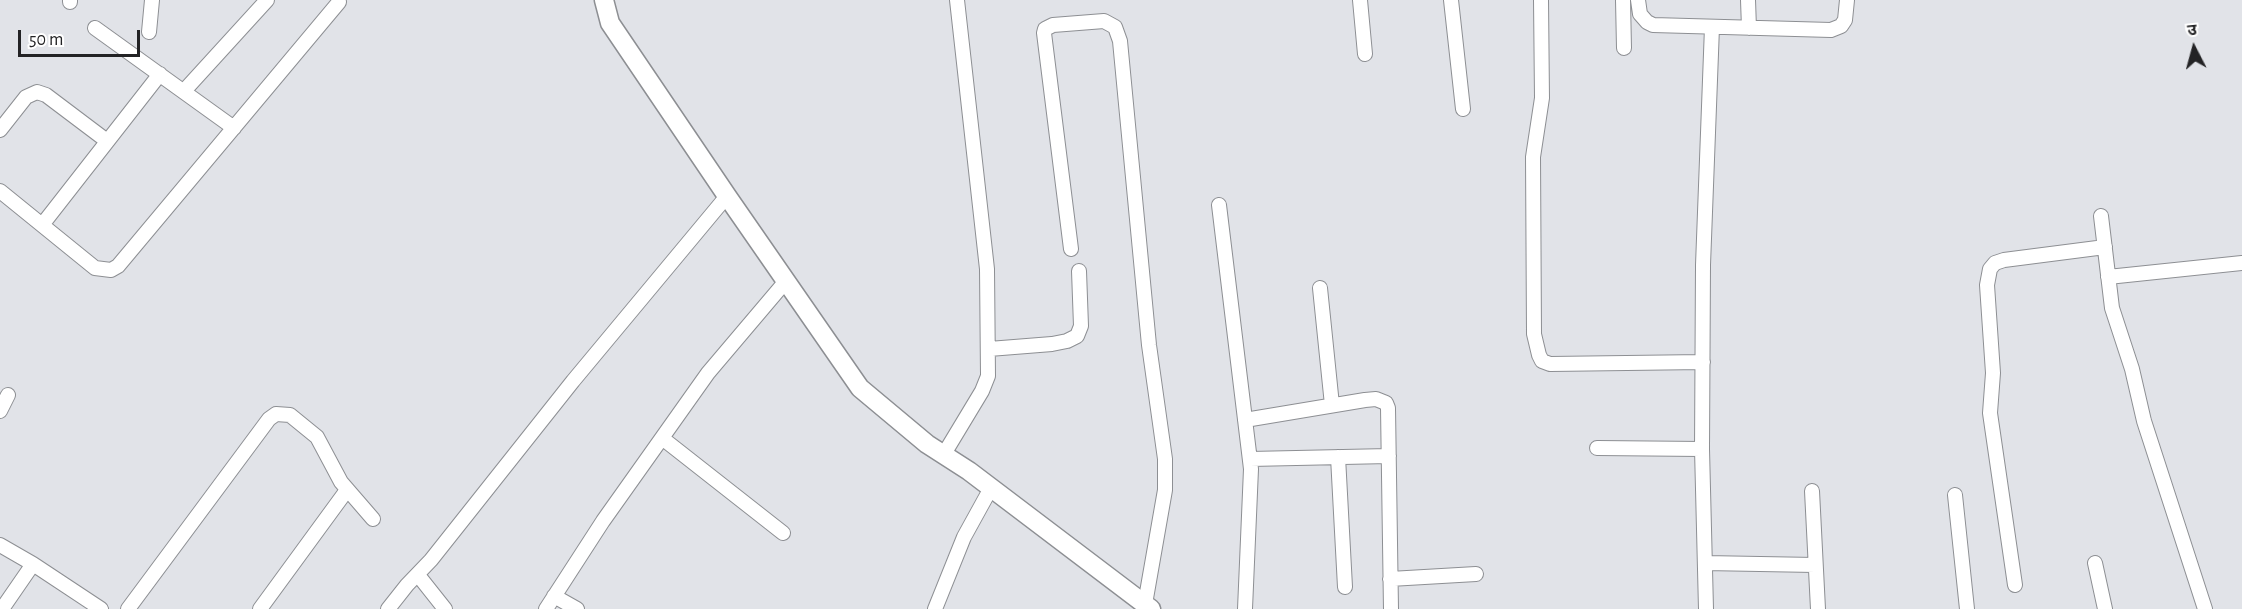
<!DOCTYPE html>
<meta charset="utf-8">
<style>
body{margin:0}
#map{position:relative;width:2242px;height:609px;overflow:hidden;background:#e1e3e8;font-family:"Alegreya Sans","Noto Sans Devanagari",sans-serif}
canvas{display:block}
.north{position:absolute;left:2164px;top:18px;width:60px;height:60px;-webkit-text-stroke:4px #fff;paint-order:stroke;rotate:354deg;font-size:16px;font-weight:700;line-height:24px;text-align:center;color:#232325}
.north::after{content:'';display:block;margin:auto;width:21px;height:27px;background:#232325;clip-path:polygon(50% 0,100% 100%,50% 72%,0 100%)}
.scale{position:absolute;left:18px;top:30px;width:122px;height:27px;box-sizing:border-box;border:3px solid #232325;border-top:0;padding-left:8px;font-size:18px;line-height:21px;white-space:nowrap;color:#232325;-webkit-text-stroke:4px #fff;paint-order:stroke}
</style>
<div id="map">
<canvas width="2242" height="609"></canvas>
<div class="north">उ</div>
<div class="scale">50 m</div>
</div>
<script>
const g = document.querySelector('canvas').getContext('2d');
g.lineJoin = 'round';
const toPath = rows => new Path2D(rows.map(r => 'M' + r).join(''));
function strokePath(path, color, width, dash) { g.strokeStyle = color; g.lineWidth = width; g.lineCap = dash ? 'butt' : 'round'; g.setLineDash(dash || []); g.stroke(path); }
const minor = toPath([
 [1360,0,1365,54],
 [1451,0,1463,109],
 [1541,0,1542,98,1533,157,1534,334,1539,355,1542,361,1550,364,1703,362],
 [1623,0,1624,48],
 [1638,0,1640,14,1647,22,1653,25,1831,30,1841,26,1845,20,1847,0],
 [1748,0,1749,28],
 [70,2,70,0],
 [95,28,234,128],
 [149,32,152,0],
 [184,91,267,0],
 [0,130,26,97,37,92,46,95,107,141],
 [0,191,95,268,111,270,118,266,339,2],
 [1219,205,1251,469,1245,609],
 [2101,216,2112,308,2132,369,2144,421,2205,609],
 [42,225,160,74],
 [1071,249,1044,33,1045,29,1053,25,1104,21,1115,27,1120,41,1149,345,1165,459,1165,490,1145,604],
 [2108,277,2242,263],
 [1320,288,1332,405],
 [989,349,1052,344,1067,341,1077,336,1081,326,1079,271],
 [0,411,8,395],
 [1245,420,1365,400,1376,399,1386,403,1388,408,1391,609],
 [662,438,783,533],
 [1597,448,1702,449],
 [944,454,982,391,988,376,987,269,957,0],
 [1338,457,1345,587],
 [1250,459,1389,456],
 [1812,491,1818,609],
 [1955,495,1967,609],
 [0,545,33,564,101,609],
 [1705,563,1815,565],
 [2095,563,2105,609],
 [418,575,445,609],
 [1390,579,1476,574],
 [2015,585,1990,413,1993,373,1987,285,1990,269,1995,263,2004,260,2105,247],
 [554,596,577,609],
 [2,609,33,564],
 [128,609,269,419,276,414,290,415,317,437,341,482,373,519],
 [260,609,347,490],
 [388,609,407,585,431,560,573,381,727,196],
 [546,609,603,521,708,373,786,281],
 [935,609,964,537,991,488],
 [1706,609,1702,449,1703,265,1712,27]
]);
const tertiary = toPath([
 [604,0,610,23,727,196,860,388,927,444,969,471,1151,609]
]);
strokePath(minor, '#8d8f93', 16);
strokePath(tertiary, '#8d8f93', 21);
strokePath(minor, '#fff', 14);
strokePath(tertiary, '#fff', 18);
</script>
